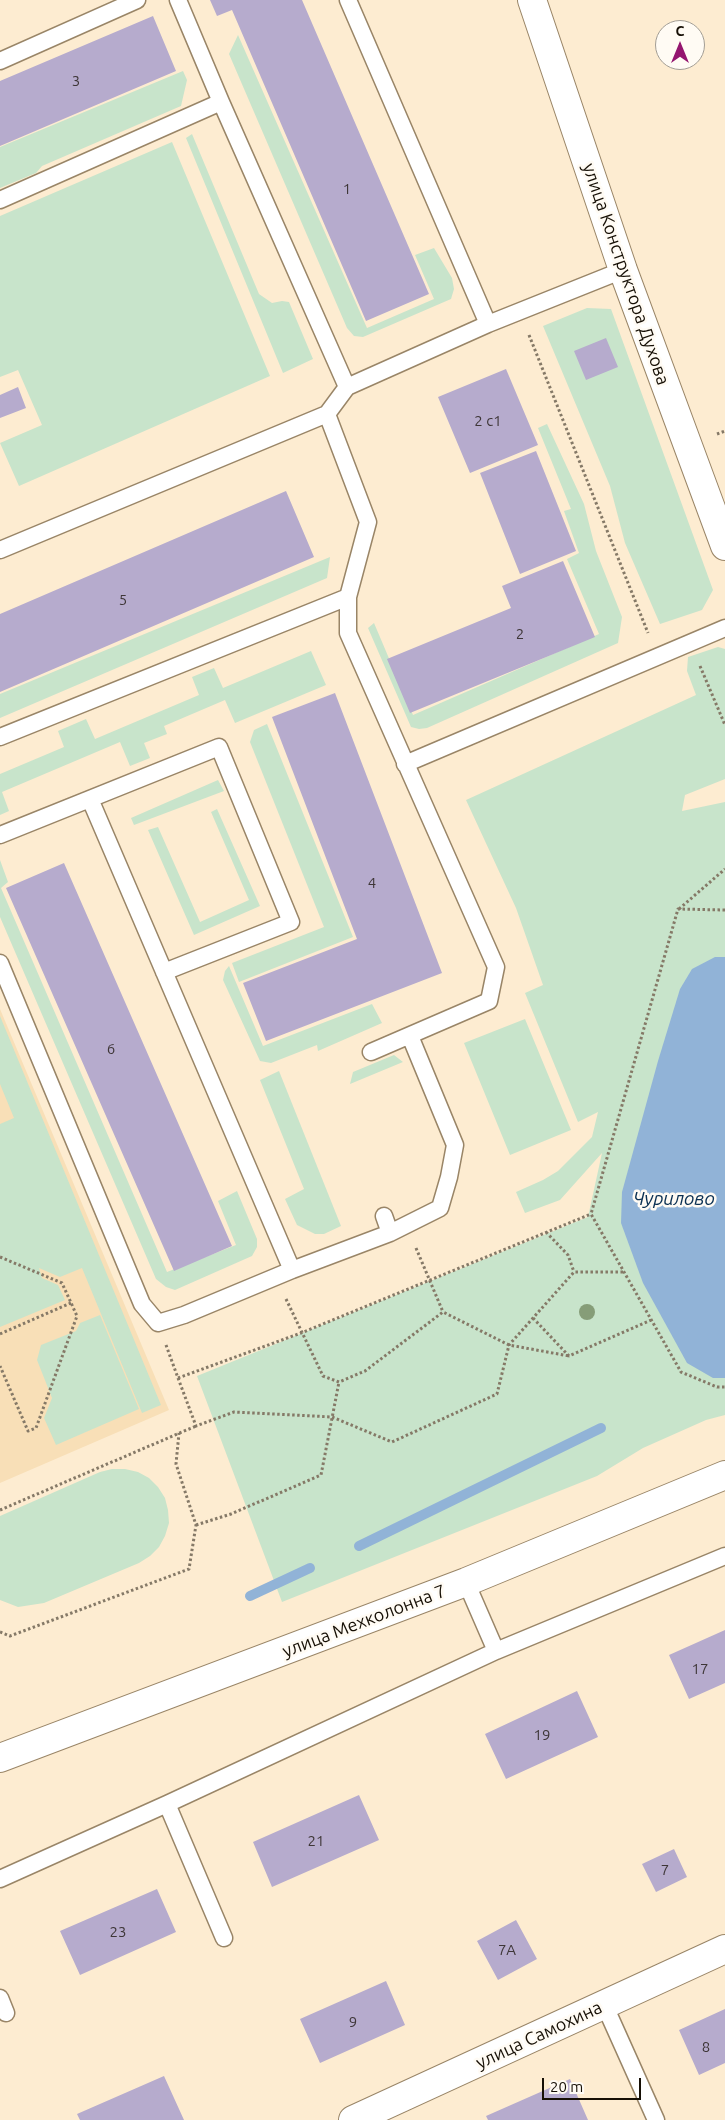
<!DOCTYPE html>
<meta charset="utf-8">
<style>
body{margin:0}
#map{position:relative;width:725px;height:2120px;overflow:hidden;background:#fdecd1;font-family:Ubuntu,sans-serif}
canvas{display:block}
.north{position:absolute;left:655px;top:20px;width:50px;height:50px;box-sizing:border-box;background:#fffbf4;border:1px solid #a29d94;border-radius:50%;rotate:0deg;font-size:14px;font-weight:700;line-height:20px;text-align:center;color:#160f05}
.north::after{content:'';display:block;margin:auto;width:18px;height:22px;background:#94156f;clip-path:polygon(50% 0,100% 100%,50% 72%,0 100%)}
.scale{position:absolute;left:542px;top:2078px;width:99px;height:22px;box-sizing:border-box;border:2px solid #160f05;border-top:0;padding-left:6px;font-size:15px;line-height:18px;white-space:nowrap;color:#160f05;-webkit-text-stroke:4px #fffbf4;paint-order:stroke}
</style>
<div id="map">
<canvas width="725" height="2120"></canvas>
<div class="north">С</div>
<div class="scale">20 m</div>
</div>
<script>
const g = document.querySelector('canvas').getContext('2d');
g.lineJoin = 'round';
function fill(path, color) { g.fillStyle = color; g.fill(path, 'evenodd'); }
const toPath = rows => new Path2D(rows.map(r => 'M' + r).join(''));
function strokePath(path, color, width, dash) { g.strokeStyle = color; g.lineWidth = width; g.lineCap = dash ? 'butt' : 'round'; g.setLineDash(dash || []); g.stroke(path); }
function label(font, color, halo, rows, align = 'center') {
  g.font = font + ' Ubuntu,sans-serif'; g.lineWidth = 5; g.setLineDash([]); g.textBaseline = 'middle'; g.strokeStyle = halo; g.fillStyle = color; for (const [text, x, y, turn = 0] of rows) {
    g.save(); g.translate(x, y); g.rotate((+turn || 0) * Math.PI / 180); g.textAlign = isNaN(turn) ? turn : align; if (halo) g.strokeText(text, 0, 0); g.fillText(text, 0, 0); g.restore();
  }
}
fill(toPath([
 [0,1009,169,1410,0,1483]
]), '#f8dfb7');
fill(toPath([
 [238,35,367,328,434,299,415,255,434,248,452,278,454,289,451,299,363,337,354,336,347,328,229,54],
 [183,71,187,80,181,106,42,166,36,173,0,188,0,147],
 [192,134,259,294,272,303,282,301,289,302,313,359,283,373,186,138],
 [172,142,270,376,19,486,0,443,42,425,18,370,0,377,0,216],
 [587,308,611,309,713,590,702,610,660,624,625,543,610,486,543,326],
 [547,424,584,504,596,551,622,617,618,643,427,728,419,729,411,727,368,628,374,623,413,715,599,634,567,559,579,553,564,511,571,509,538,428],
 [330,557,327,578,0,718,0,694],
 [718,647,725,649,725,779,685,795,682,811,725,802,725,1415,706,1420,643,1448,597,1476,282,1602,197,1376,588,1217,602,1153,560,1200,525,1213,516,1192,543,1180,558,1171,592,1137,598,1112,578,1122,525,993,543,985,516,908,466,800,696,695,687,671,688,657],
 [311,651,326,685,235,723,225,700,164,726,167,734,144,743,150,758,130,766,120,742,2,792,9,811,0,815,0,774,64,747,58,731,86,719,95,739,199,695,192,677,214,668,223,688],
 [267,724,353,937,239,982,232,963,324,927,250,742,254,730],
 [218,780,224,791,134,825,131,818],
 [217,809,260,906,194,935,148,830,158,827,200,922,249,900,211,812],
 [0,860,8,882,1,888,167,1272,236,1245,218,1201,237,1191,257,1239,257,1247,252,1256,175,1290,166,1287,156,1279,0,917],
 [229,966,263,1046,372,1004,382,1023,318,1051,317,1045,271,1063,260,1061,223,980,225,971],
 [0,1016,161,1405,142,1413,82,1268,60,1277,39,1268,42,1278,58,1285,65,1300,0,1327,0,1124,14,1118,0,1084],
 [525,1019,571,1130,510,1155,464,1043],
 [394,1055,403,1062,350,1084,353,1072],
 [279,1071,341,1226,324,1234,315,1234,297,1225,285,1199,304,1189,260,1080],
 [100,1315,139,1409,56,1445,44,1418,52,1398,37,1360,41,1345,76,1331,80,1323],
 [112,1469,125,1469,138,1472,149,1478,158,1487,165,1498,168,1510,169,1523,165,1536,159,1547,150,1556,139,1563,44,1603,18,1607,0,1600,0,1516,100,1472]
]), '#c8e4cb');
fill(toPath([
 [715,957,725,957,725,1378,713,1378,687,1363,643,1283,621,1223,622,1192,658,1061,680,989,692,969]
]), '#91b3d7');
strokePath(toPath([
 [359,1546,601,1428],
 [250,1596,310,1568]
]), '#91b3d7', 10);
fill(toPath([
 [210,0,302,0,429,294,366,321,232,10,217,16],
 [153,16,176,71,0,146,0,81],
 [606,338,618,367,586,380,574,351],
 [506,369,538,445,470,473,438,397],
 [18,387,26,408,0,418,0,395],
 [536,451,576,551,520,574,480,473],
 [286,491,314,557,0,692,0,614],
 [563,561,595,637,410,713,387,659,511,608,502,586],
 [335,693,442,973,266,1041,243,983,357,939,272,717],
 [64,863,232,1246,174,1271,6,888],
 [725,1630,725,1683,689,1699,669,1655],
 [577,1691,598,1737,506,1779,485,1734],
 [359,1795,379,1840,272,1887,253,1842],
 [674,1849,687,1877,656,1892,642,1864],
 [157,1889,176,1932,80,1975,60,1931],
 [516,1920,537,1959,498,1980,477,1941],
 [386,1981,405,2025,320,2063,300,2019],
 [725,2009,725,2063,699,2075,679,2030],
 [164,2076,184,2120,80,2120,77,2114],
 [570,2079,588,2120,488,2120,486,2116]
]), '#b6abcd');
const service = toPath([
 [178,0,221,102,347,387,488,324,623,270],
 [348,0,488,324],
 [0,61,137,0],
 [0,200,221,102],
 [327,414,368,522,348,597,348,633,496,967,489,1001,371,1052],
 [0,550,327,414,347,387],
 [0,737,348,597],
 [405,764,725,628],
 [90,799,292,1270],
 [0,835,219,747,291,922,164,972],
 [0,963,142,1304,158,1323,184,1315,292,1270,390,1233,440,1208,449,1177,455,1145,410,1036],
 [384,1216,390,1233],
 [466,1582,496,1651],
 [167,1804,224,1938],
 [0,1879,167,1804,496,1651,725,1556],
 [0,1998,6,2013],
 [604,2004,656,2120]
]);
const minor = toPath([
 [353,2120,725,1949]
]);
const tertiary = toPath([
 [532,0,623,270,725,546],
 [0,1758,466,1582,725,1475]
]);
strokePath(service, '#998567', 19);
strokePath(minor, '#998567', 30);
strokePath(tertiary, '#998567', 30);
strokePath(toPath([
 [529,335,648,633],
 [717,434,725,431],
 [700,666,725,725],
 [679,909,725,869],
 [725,910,678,909,591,1214,681,1372,717,1387,725,1387],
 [546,1232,568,1255,574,1272],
 [416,1248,443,1312],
 [0,1257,62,1283,77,1316,36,1428,28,1431,0,1366],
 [286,1299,323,1376,339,1382,365,1371,443,1312,509,1345,569,1356],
 [533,1318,569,1356,651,1320],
 [0,1334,71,1303],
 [166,1345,178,1378,301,1333,591,1214],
 [178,1378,196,1426,234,1412,332,1417,392,1442,497,1394,509,1345,574,1272,624,1272],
 [0,1510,196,1426],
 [196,1525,231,1514,321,1475,339,1382],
 [0,1632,10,1636,189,1569,196,1525,176,1464,179,1433]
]), '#857967', 3, [2.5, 2.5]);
strokePath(service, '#fff', 16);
strokePath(minor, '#fff', 28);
strokePath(tertiary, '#fff', 28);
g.fillStyle = '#869d78';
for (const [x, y] of [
 [587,1312]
]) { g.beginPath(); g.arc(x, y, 8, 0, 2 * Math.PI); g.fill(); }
label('15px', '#3e3637', null, [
 ["3",76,81],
 ["1",347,189],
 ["2 с1",488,421],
 ["5",123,600],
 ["2",520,634],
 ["4",372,883],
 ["6",111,1049],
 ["17",700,1669],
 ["19",542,1735],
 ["21",316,1841],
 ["7",665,1870],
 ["23",118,1932],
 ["7А",507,1950],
 ["9",353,2022],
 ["8",706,2047]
]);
label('18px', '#160f05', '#fffbf4', [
 ["улица Конструктора Духова",626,274,71],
 ["улица Мехколонна 7",364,1621,-21],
 ["улица Самохина",539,2035,-25]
]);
label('italic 19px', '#0a3053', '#fffbf4', [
 ["Чурилово",674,1199]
]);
</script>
